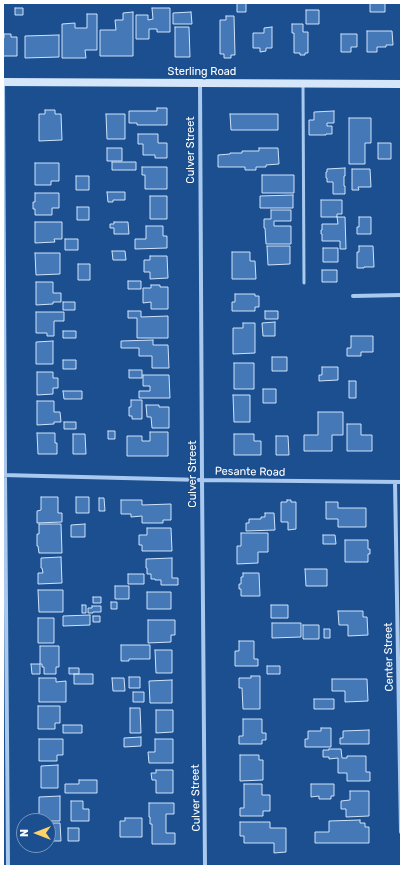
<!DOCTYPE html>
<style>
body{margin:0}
#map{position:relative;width:404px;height:869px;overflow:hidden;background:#1b4f8f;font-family:Rubik,sans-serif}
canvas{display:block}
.frame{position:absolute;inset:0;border:4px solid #fff;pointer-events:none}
.north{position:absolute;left:16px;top:813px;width:40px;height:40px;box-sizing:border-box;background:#1b4f8f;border:1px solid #7695bc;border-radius:50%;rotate:270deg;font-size:11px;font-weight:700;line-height:16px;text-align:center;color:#fff}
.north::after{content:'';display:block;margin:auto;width:14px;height:18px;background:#ffd166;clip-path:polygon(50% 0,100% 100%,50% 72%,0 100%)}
</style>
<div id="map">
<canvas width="404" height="869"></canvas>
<div class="frame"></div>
<div class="north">N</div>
</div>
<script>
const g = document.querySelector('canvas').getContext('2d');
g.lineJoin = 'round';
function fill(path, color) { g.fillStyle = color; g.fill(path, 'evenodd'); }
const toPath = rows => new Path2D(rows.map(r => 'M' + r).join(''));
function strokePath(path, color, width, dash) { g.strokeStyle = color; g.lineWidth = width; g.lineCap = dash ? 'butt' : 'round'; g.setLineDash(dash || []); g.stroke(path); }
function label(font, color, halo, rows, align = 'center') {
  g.font = font + ' Rubik,sans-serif'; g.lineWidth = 3; g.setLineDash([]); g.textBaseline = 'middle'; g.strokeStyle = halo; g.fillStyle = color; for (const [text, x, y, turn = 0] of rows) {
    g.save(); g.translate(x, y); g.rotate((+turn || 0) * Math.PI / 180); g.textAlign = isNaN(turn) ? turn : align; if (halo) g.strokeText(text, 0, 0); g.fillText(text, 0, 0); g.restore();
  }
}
const building = toPath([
 [237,3,246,3,246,12,237,12,237,3],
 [370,3,385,3,385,12,370,12,370,3],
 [15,8,23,8,23,15,15,15,15,8],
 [152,8,170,8,170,32,157,32,157,29,149,29,149,39,136,39,136,15,148,15,148,20,153,19,152,8],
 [306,10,319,10,319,24,306,24,306,10],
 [133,12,133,56,100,56,100,30,116,30,115,20,123,20,123,13,133,12],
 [191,12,192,24,173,24,173,13,191,12],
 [87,14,97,14,97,50,85,50,86,58,62,58,62,24,75,23,75,28,87,28,87,14],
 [226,16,234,16,235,55,231,55,231,58,224,58,224,54,220,54,220,20,226,20,226,16],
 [292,24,303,24,303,32,308,32,308,53,305,53,305,55,300,55,300,53,294,53,294,33,292,33,292,24],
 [175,27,189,27,190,57,175,57,175,27],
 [272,27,272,48,266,48,266,51,260,52,260,48,253,48,253,33,264,33,264,28,272,27],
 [367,31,392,31,393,45,386,45,386,47,377,47,377,52,367,52,367,31],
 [4,34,11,34,11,37,17,37,17,56,3,56,3,38,4,38,4,34],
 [341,34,357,34,357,47,351,47,351,52,341,52,341,34],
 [59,35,59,57,25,58,25,36,59,35],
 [157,108,167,108,167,125,137,125,137,123,129,123,129,111,157,111,157,108],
 [45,110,55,110,55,114,61,114,62,140,39,141,39,114,45,114,45,110],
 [334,111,334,123,327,123,327,126,332,126,332,134,326,134,326,135,309,135,309,120,314,120,314,112,334,111],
 [106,114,125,114,125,139,107,139,106,114],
 [230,114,278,114,278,130,231,130,230,114],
 [349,118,371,118,371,143,365,143,365,164,349,164,349,118],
 [138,134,158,134,158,143,167,143,167,158,155,158,155,155,143,155,143,144,138,144,138,134],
 [378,143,391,143,391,159,378,159,378,143],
 [107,148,122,148,122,161,107,161,107,148],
 [259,148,278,148,279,164,266,165,266,167,256,167,256,170,245,170,245,167,218,167,218,155,230,154,230,153,242,153,242,151,259,151,259,148],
 [112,162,136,162,136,170,112,170,112,162],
 [35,163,59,163,59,181,51,181,51,185,35,185,35,163],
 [142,167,167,167,167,189,145,189,145,175,142,175,142,167],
 [345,168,345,176,344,176,344,186,345,186,345,194,333,194,333,182,327,182,327,178,326,178,326,172,327,172,327,169,345,168],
 [352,169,370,169,371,187,358,187,359,190,352,190,352,169],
 [262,175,294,175,294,193,262,193,262,175],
 [76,176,89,176,89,190,76,190,76,176],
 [107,192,125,192,125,200,113,200,113,202,108,202,107,192],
 [35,193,59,193,59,208,52,208,52,215,35,215,35,209,33,209,33,202,35,202,35,193],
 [293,195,293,208,260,208,260,196,293,195],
 [150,196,167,196,167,219,150,219,150,196],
 [321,200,342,200,342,214,337,214,337,217,321,217,321,200],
 [77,207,89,207,89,220,77,220,77,207],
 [271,210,291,210,291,221,274,221,274,226,291,226,291,244,266,244,265,228,264,228,264,219,271,219,271,210],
 [337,217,345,217,346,249,340,249,340,241,322,241,322,234,321,234,321,230,322,230,322,224,338,224,337,217],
 [359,217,371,217,371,234,357,234,357,227,359,227,359,217],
 [35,222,62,222,62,239,54,239,55,242,35,243,35,222],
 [114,222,128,222,129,234,114,234,114,228,110,228,110,224,114,224,114,222],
 [146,226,163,226,163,236,167,236,167,248,135,249,135,239,146,239,146,226],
 [65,239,78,239,78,250,65,250,65,239],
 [267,246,290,246,290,264,268,265,267,246],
 [359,246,373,246,374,267,364,267,364,268,357,268,357,252,359,252,359,246],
 [323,248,338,248,338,262,323,262,323,248],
 [112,251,125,251,126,260,113,260,112,251],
 [232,252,250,252,250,261,255,261,256,279,232,279,232,252],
 [35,253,60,253,60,274,36,275,35,253],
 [150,256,167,256,168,278,150,279,150,272,144,272,144,260,150,260,150,256],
 [78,264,90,264,90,280,78,280,78,264],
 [322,270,337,270,337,282,322,282,322,270],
 [128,281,141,281,141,289,128,289,128,281],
 [36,282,53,282,53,293,61,293,61,302,53,302,53,304,36,305,36,282],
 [151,285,160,285,160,287,168,287,168,309,151,309,151,302,143,303,143,288,151,288,151,285],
 [235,294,255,294,255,296,259,296,259,307,255,307,255,311,232,311,232,302,235,302,235,294],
 [63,302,75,302,75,310,63,310,63,302],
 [128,311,141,311,141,317,168,316,168,338,137,338,137,318,128,318,128,311],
 [265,311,278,311,278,319,265,319,265,311],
 [36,312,64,312,64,321,54,321,54,336,47,336,47,333,36,333,36,312],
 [275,322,275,336,263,336,262,323,275,322],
 [243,323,255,323,255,353,233,354,233,328,243,328,243,323],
 [63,331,76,331,76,338,63,338,63,331],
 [351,336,373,336,373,352,361,352,361,356,347,356,347,348,351,348,351,336],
 [153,340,153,345,168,345,169,368,152,368,152,356,139,356,139,348,121,348,121,341,153,340],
 [53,341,53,364,36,364,36,342,53,341],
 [272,357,287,357,287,371,272,371,272,357],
 [63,360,76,360,76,369,63,369,63,360],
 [234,363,254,363,254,389,234,389,234,363],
 [322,367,338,367,338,380,319,381,319,375,322,375,322,367],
 [129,370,142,370,142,378,129,378,129,370],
 [37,372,53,372,53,378,58,378,58,388,53,388,53,394,37,395,37,372],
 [143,375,169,375,170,398,139,398,139,391,150,391,150,386,143,386,143,375],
 [349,381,356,381,356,398,349,398,349,381],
 [263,389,276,389,276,403,263,403,263,389],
 [63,391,82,391,82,399,64,399,63,391],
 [233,395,250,395,250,422,234,422,233,395],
 [131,400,142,400,142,419,132,419,132,416,129,416,129,407,131,407,131,400],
 [37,401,54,401,54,412,60,412,61,422,54,422,54,424,37,425,37,401],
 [146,405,159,405,159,407,169,407,169,428,152,428,151,417,147,417,146,405],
 [318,412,343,412,343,435,332,435,332,451,304,451,304,435,318,435,318,412],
 [64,422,76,422,76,429,64,429,64,422],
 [347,424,361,424,361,435,372,435,372,451,347,451,347,424],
 [108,431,115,431,115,439,108,439,108,431],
 [150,432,168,432,168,456,127,456,127,436,142,436,142,441,150,441,150,432],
 [37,433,55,433,55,443,57,443,57,454,38,454,37,433],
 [73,434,85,434,86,454,73,454,73,434],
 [234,434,254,434,254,441,261,441,261,455,234,455,234,434],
 [276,436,288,436,289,455,276,455,276,436],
 [41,497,58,497,58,513,62,513,62,522,37,523,37,511,41,510,41,497],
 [76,497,89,497,89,513,76,513,76,497],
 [99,498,104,498,105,511,99,511,99,498],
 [121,500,142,500,142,505,171,504,171,520,163,520,163,523,142,523,142,516,131,517,131,514,121,514,121,500],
 [287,500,291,500,291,502,296,502,296,529,288,530,288,522,281,522,281,502,287,502,287,500],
 [326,502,338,502,338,508,366,508,366,527,338,527,338,519,326,519,326,502],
 [265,513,274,513,275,530,246,531,246,523,249,523,249,519,261,519,261,517,265,517,265,513],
 [39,524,61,524,62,553,39,553,38,546,37,546,37,534,39,534,39,524],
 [85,524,85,537,71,537,71,525,85,524],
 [147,528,171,528,172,551,142,551,142,545,139,545,139,535,147,535,147,528],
 [241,533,268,533,268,552,258,552,258,563,237,564,237,546,241,546,241,533],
 [323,535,335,535,336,544,323,544,323,535],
 [345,540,368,540,368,549,370,549,370,554,368,554,368,562,345,562,345,540],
 [61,557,62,583,38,584,38,573,43,573,42,568,41,568,41,558,61,557],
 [172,558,172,578,178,578,178,585,161,585,161,580,155,580,155,579,151,579,151,574,147,574,147,568,146,568,146,559,172,558],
 [305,569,327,569,327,586,306,586,305,569],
 [243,573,259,573,260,596,241,596,241,589,239,589,239,584,241,584,241,577,243,577,243,573],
 [128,574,144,574,144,584,128,584,128,574],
 [115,586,129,586,129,599,115,599,115,586],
 [38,590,63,590,63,612,39,612,38,590],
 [147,592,171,592,171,609,147,609,147,592],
 [93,597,101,597,101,603,93,603,93,597],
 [111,602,117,602,117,609,111,609,111,602],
 [82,605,86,605,86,613,82,613,82,605],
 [271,605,288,605,288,618,271,618,271,605],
 [92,606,101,606,101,612,93,612,93,613,88,613,88,608,92,608,92,606],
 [338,611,363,611,363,617,367,617,368,635,348,636,348,625,339,625,338,611],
 [90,615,90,625,63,626,63,616,90,615],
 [93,616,100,616,100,622,93,622,93,616],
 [38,618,54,618,54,643,38,643,38,618],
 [148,620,175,620,175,635,171,635,171,642,148,643,148,620],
 [272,623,301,623,301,637,272,638,272,623],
 [303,625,319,625,319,639,303,639,303,625],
 [324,629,330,629,330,638,324,638,324,629],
 [239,641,254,641,254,659,258,659,258,666,235,666,235,651,239,651,239,641],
 [121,645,150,645,150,659,129,659,129,661,121,661,121,645],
 [40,646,59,646,59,667,56,667,56,674,44,674,44,667,42,667,42,664,40,664,40,646],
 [155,650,172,650,172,673,156,673,155,650],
 [31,664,40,664,40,674,32,674,31,664],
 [267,666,280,666,280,674,267,674,267,666],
 [69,668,79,668,79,674,69,674,69,668],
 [74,674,93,674,93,684,74,684,74,674],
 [251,676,260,676,260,709,243,709,242,688,239,688,239,678,251,678,251,676],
 [129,677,140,677,140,688,129,688,129,677],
 [39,678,56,678,56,682,66,681,66,702,39,702,39,678],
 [112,678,124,678,125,691,113,691,112,678],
 [332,679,367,679,368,701,345,702,345,691,332,691,332,679],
 [172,680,172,703,150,703,149,681,172,680],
 [133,692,144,692,144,702,133,702,133,692],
 [314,699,334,699,334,709,314,709,314,699],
 [38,706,60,706,60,723,55,723,55,729,38,729,38,706],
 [130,708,140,708,141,733,130,733,130,708],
 [156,710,173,710,173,732,156,733,156,710],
 [243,719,262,719,262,733,266,733,266,740,262,740,262,744,239,744,239,736,243,736,243,719],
 [63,725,82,725,82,733,63,733,63,725],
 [321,728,331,728,331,747,305,747,305,739,308,739,308,731,321,731,321,728],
 [369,730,369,744,340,744,340,738,343,738,343,731,369,730],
 [141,737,141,746,124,747,124,738,141,737],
 [39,739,63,739,63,755,57,755,57,761,39,761,39,739],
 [155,739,173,739,173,763,149,763,148,752,155,752,155,739],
 [329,749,341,749,342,758,347,758,347,756,366,756,366,772,370,772,370,781,347,781,347,773,338,773,338,758,329,759,329,757,323,757,323,750,329,750,329,749],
 [240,755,259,755,259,760,263,760,263,780,240,781,240,755],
 [58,765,58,788,41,788,41,766,58,765],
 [156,770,173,770,173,793,156,793,156,780,152,780,151,773,156,773,156,770],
 [79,780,97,780,97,793,65,793,65,784,79,784,79,780],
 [244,784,262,784,262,795,270,795,270,811,263,811,263,816,240,816,240,808,244,808,244,784],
 [311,784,334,784,334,796,331,796,331,799,319,799,319,796,311,797,311,784],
 [350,791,369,791,369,816,346,817,346,809,341,809,341,801,350,800,350,791],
 [60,796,60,821,43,821,43,815,39,815,39,797,60,796],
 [71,801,83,801,83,809,89,809,89,821,71,821,71,801],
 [149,803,174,803,174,814,166,814,166,833,175,833,175,844,152,844,152,824,150,824,150,817,149,817,149,803],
 [125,818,142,818,142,837,120,837,120,821,125,821,125,818],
 [360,820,360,823,365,823,365,827,369,827,369,843,315,843,315,832,329,832,329,821,360,820],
 [240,822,270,822,270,828,286,828,286,852,274,853,274,843,244,843,244,836,240,836,240,822],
 [48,823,60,823,61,841,48,841,48,823],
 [68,828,79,828,79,841,68,841,68,828]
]);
fill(building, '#4478b7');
strokePath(building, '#cfe3fa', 1);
strokePath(toPath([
 [303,85,304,283]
]), '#a9c9ee', 3);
strokePath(toPath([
 [3,82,5,475,8,866],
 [200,83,202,480,205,866],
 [353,296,401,295],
 [3,475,202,480,401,482],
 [395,482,401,832]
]), '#a9c9ee', 4);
strokePath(toPath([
 [3,82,401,84]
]), '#d6e6fa', 8);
label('11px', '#fff', '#1b4f8f', [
 ["Sterling Road",202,72],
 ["Culver Street",191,150,-90],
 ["Pesante Road",250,472,1],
 ["Culver Street",193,474,-90],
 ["Center Street",389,657,-91],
 ["Culver Street",196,798,-91]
]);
</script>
